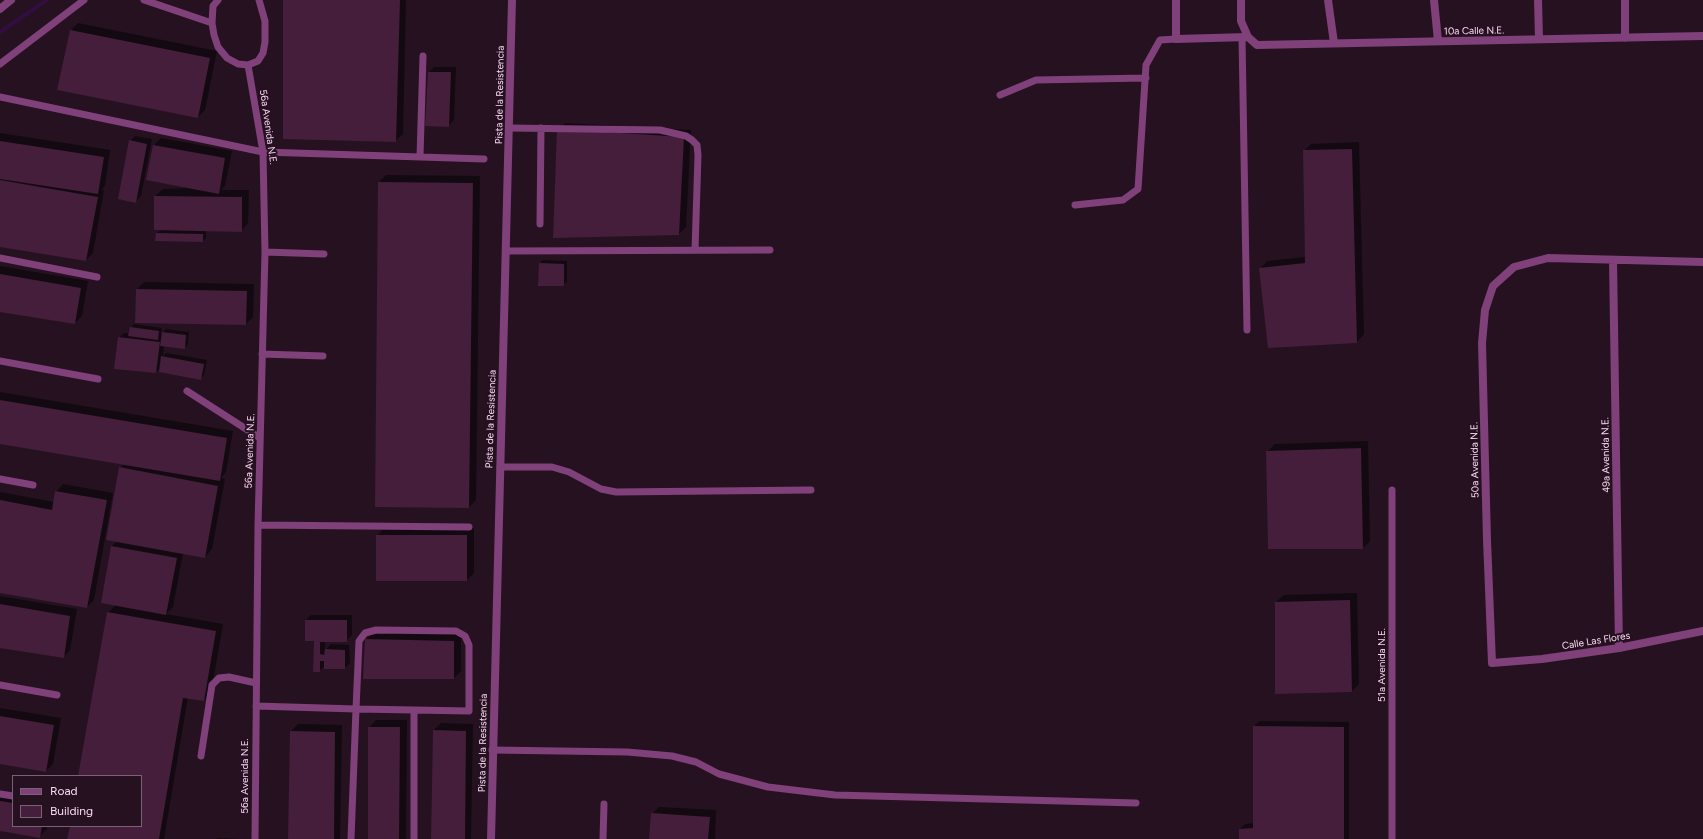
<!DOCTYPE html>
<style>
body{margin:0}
#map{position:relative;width:1703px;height:839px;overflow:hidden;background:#251120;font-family:Figtree,sans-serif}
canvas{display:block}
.legend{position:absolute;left:12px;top:775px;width:130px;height:52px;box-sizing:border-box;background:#251120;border:1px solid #7b6176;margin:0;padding:5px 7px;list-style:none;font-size:12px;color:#fcd8f6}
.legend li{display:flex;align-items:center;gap:8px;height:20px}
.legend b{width:20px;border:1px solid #7b6176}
</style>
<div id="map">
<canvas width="1703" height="839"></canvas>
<ul class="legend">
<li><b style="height:5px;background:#804079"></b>Road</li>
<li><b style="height:11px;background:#441e3a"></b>Building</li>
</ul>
</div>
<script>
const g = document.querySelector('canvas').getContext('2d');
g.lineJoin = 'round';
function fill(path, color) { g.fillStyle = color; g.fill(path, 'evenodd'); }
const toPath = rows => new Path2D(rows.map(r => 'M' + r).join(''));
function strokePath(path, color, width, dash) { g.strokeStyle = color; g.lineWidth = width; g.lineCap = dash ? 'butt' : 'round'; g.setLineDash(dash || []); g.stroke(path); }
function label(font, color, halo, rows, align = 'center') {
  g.font = font + ' Figtree,sans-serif'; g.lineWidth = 4; g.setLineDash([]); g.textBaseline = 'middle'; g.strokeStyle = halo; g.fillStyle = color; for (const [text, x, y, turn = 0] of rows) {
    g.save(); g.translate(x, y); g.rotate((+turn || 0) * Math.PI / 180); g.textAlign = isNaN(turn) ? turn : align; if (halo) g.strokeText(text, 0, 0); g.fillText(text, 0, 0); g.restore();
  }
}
fill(toPath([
 [284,0,406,0,403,134,395,141],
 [78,23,217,51,205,110,198,117,71,30],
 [434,67,456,67,454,120,448,126,426,125,429,72],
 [565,123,691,130,686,227,679,234,558,130],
 [0,133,110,150,105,186,101,190,104,190,93,253,86,260,0,246],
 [135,136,152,139,141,196,135,202,130,141],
 [161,138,232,151,225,186,221,190,249,190,248,223,241,231,206,230,206,238,203,241,157,233,161,229,155,229,155,196,163,189,194,188,154,145],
 [1359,142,1364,334,1357,342,1269,347,1260,269,1267,261,1305,257,1304,151,1311,144],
 [386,175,480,176,476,500,469,507,379,182],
 [543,260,567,261,567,282,563,285,540,263],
 [0,266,88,281,82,316,75,323,0,311],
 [144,282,254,284,253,317,246,324,137,289],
 [134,324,162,328,161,334,166,329,189,332,188,344,185,348,164,346,163,356,166,353,207,360,204,375,201,378,160,368,156,372,115,368,119,338,124,333,130,333,131,328],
 [0,392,233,431,226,472,221,478,225,479,212,549,205,557,183,553,173,607,166,614,223,624,211,693,204,700,188,697,164,839,68,839,71,826,141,826,141,776,79,776,107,613,116,605,102,602,112,546,117,541,120,468,124,464,0,443],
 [1368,441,1370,541,1363,548,1267,452,1275,444],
 [63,484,113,493,94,600,87,607,0,592,0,492,54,502,56,492],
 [384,528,474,528,474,573,467,580,377,536],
 [1357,593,1359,684,1352,691,1276,602,1284,595],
 [0,596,77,609,70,650,63,657,0,647],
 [311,615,352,615,352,635,346,641,325,641,325,651,331,644,349,645,350,663,345,668,325,666,319,671,315,639,306,620],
 [373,632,461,634,461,671,454,678,366,640],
 [0,708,61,718,53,764,46,771,0,763],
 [376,720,407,720,406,839,369,839,369,728],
 [1260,721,1349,722,1349,839,1240,839,1240,829,1245,824,1254,823,1254,726],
 [441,723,473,724,471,839,432,839,434,730],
 [298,724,342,725,340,839,289,839,291,731],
 [0,793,13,795,13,826,47,826,47,829,39,837,0,830],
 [659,807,716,810,715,839,650,839,652,814],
 [217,838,240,839,216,839]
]), '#0007');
strokePath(toPath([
 [0,32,47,0]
]), '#310e40', 4);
fill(toPath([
 [283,0,400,0,396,142,283,139],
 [70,30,210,58,198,118,57,90],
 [428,72,451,72,449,127,425,126],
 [557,129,684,137,679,235,553,238],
 [129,140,147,144,136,203,118,199],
 [0,141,104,157,98,194,0,179],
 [153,145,225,158,219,194,146,180],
 [1352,149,1357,343,1268,348,1259,268,1305,263,1303,150],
 [0,180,98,197,86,261,0,247],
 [378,182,473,183,469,508,375,507],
 [154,196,242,197,242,232,154,230],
 [156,233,203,234,203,242,155,241],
 [539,263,564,264,564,286,538,286],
 [0,274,81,288,75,324,0,312],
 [136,289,247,291,246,325,135,323],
 [130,327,159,331,158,340,128,336],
 [162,332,186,335,185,349,160,346],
 [118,337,160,342,156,373,114,369],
 [161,356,204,364,201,380,159,372],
 [0,400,227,438,220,481,0,444],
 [1361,448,1363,549,1268,549,1266,451],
 [119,467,218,486,205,558,106,540],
 [55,491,107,500,87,608,0,593,0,500,52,510],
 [376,535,467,535,467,581,376,581],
 [111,546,177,558,166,615,101,603],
 [1350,600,1352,692,1275,694,1275,602],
 [0,604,70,616,64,658,0,648],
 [107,612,216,631,204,701,183,698,159,839,67,839,70,826,141,826,141,776,78,776],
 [305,620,347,620,347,642,320,642,320,654,324,655,325,649,345,650,345,669,324,669,324,661,320,661,320,672,313,672,314,641,305,641],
 [365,639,454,641,454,679,363,679],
 [0,716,54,725,46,772,0,764],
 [1253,726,1344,727,1344,839,1239,839,1239,829,1253,828],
 [368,727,400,727,399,839,368,839],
 [433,730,466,731,465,839,431,839],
 [290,731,335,732,334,839,288,839],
 [0,801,13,803,13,826,42,826,40,838,0,831],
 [651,813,710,817,708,839,649,839]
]), '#441e3a');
strokePath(toPath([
 [144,0,212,23],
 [218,0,213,6,212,23,214,35,218,47,227,58,238,64,248,65,258,61,263,53,265,42,265,21,259,0],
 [1242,37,1247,330],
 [0,64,84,0],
 [248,65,263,152,265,252,258,525,255,839],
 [1000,95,1036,80,1146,78],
 [0,97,263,152,484,159],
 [509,128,660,130,686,136,692,140,697,145,698,155,695,250],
 [420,157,423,56],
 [1075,205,1123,200,1138,189,1146,65,1160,40,1176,39],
 [540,224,541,128],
 [506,251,770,250],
 [265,252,324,254],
 [0,258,97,277],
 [262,354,323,356],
 [0,361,98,379],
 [187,391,260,438],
 [500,467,552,467,569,472,601,489,616,492,811,490],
 [0,479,33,485],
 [1392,490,1392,839],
 [258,525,469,527],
 [0,685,57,695],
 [256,706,356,709,414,710,469,711,469,645,465,636,456,631,376,630,365,633,359,641,356,709,351,839],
 [414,710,414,839],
 [492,750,627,752,672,756,696,762,719,774,768,787,835,795,1136,803],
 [201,756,212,685,219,678,229,677,256,683],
 [0,794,13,796],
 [603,839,604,804]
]), '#804079', 7);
strokePath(toPath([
 [1176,0,1176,39,1248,37],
 [1241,0,1241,21,1248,37,1257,45,1703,36],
 [1328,0,1334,43],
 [1434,0,1438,41],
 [1538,0,1539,39],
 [1625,0,1625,38],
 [0,9,11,0],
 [1613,261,1619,648],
 [1703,262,1548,258,1514,267,1493,286,1485,310,1482,343,1487,540,1492,663,1542,659,1619,648,1703,631],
 [491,839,512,0]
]), '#804079', 8);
label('10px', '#fcd8f6', '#251120', [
 ["10a Calle N.E.",1474,31,-1],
 ["Pista de la Resistencia",500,95,-89],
 ["56a Avenida N.E.",268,127,82],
 ["Pista de la Resistencia",491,419,-88],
 ["56a Avenida N.E.",250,451,-88],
 ["49a Avenida N.E.",1606,455,-91],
 ["50a Avenida N.E.",1475,460,-91],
 ["Calle Las Flores",1596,641,-9],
 ["51a Avenida N.E.",1382,665,-90],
 ["Pista de la Resistencia",483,743,-89],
 ["56a Avenida N.E.",245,776,-90]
]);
</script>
